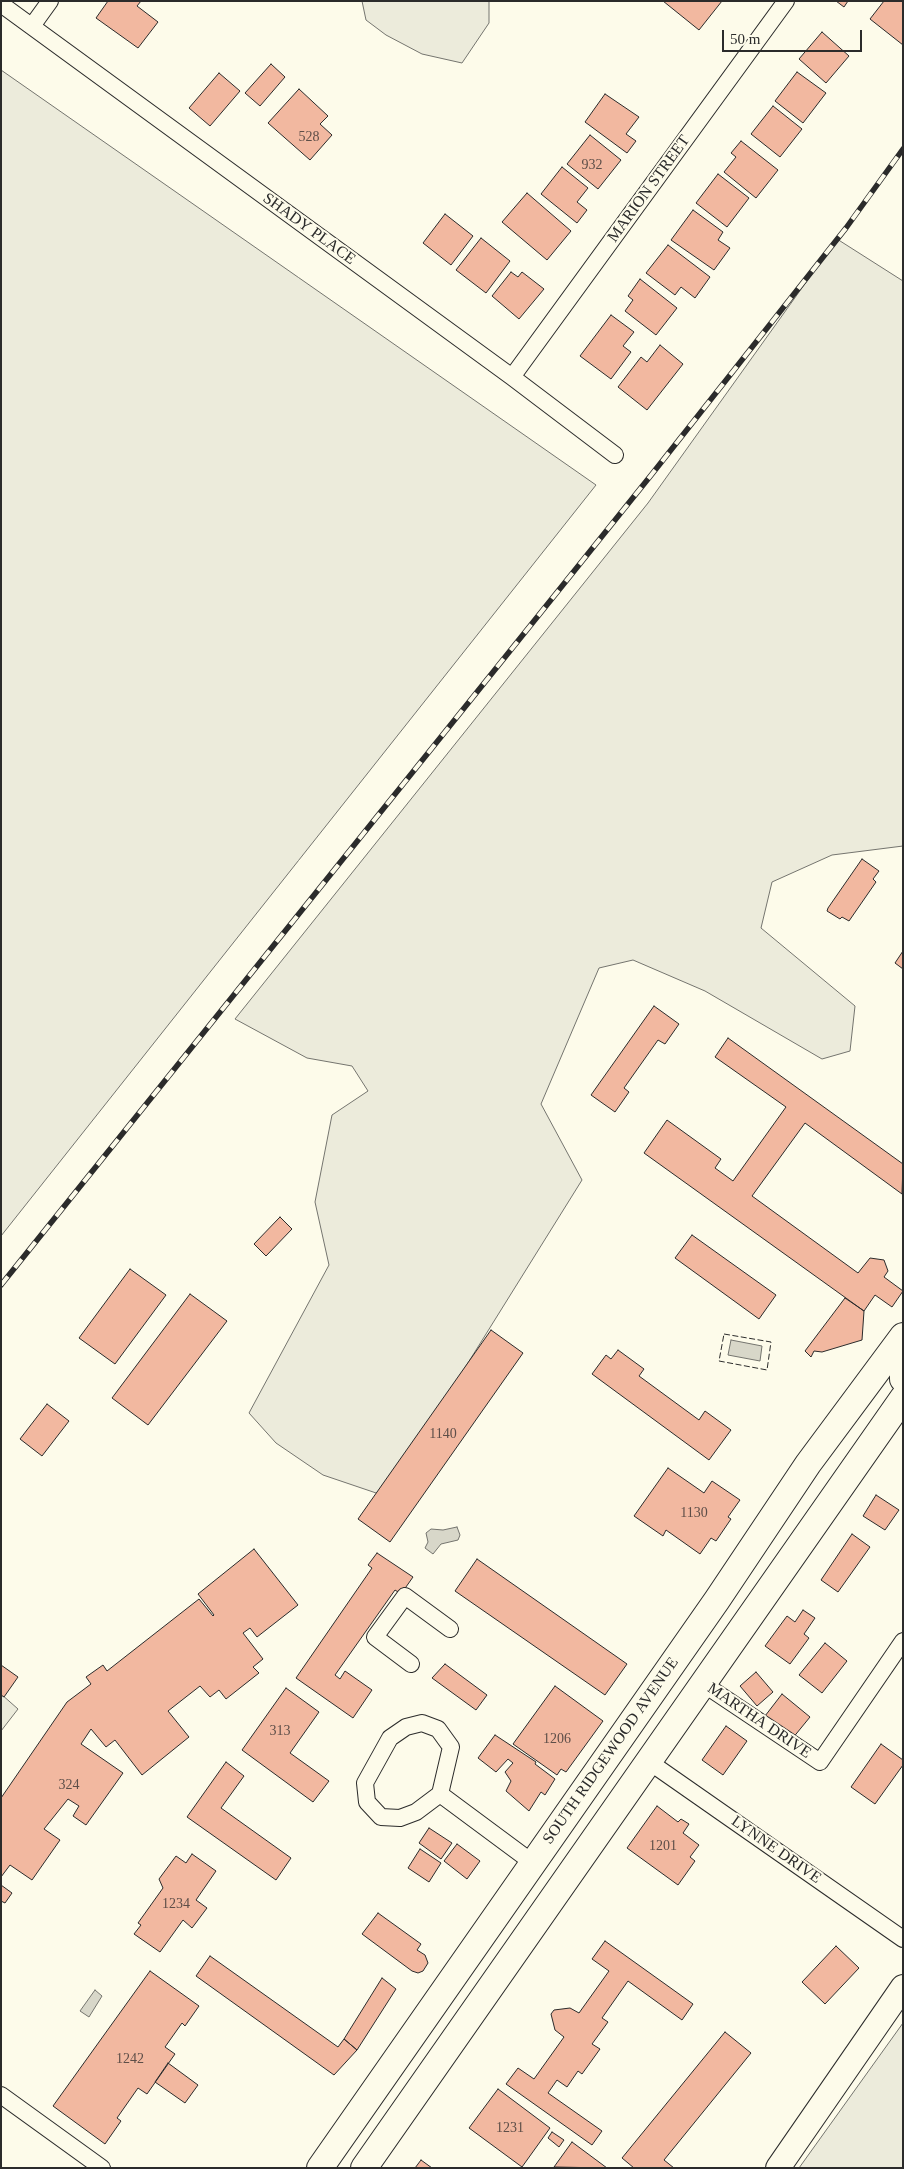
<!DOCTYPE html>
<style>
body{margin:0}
#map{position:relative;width:904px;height:2169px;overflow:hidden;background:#fdfbea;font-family:"Times New Roman",serif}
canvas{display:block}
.frame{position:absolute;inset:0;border:2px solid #2b2b2b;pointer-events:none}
.scale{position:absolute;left:722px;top:30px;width:140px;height:22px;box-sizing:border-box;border:2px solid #2b2b2b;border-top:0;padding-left:6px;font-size:15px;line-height:18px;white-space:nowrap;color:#2b2b2b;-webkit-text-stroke:4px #fdfbea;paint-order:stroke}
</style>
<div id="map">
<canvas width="904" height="2169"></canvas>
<div class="frame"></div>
<div class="scale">50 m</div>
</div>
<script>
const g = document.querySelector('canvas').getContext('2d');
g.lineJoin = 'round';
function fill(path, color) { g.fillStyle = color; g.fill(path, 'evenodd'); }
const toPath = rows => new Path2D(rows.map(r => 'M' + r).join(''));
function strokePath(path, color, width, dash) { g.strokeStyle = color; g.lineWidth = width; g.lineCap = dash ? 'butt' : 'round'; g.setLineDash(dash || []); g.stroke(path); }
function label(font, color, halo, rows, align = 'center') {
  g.font = font + ' "Times New Roman",serif'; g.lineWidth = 4; g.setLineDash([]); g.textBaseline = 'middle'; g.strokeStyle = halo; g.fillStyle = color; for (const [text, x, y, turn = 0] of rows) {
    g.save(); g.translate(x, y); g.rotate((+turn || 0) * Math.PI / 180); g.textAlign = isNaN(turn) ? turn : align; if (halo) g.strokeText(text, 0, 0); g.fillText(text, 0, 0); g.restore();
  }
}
const green = toPath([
 [362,1,489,1,489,23,462,63,422,54,386,35,366,20,362,1],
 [1,70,596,485,1,1236,1,70],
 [837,239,903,281,903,846,832,855,772,882,761,928,855,1006,850,1051,822,1059,705,991,633,960,599,968,541,1104,582,1180,385,1496,323,1475,276,1443,249,1413,329,1265,315,1202,332,1115,368,1091,352,1066,307,1058,235,1019,648,503,837,239],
 [1,1694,18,1709,1,1731,1,1694],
 [903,2023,903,2168,799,2168,903,2023]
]);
fill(green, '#ecebdb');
strokePath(green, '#74746e', 1);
const water = toPath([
 [731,1340,762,1346,760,1361,728,1355,731,1340],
 [457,1527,460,1535,458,1540,441,1544,433,1554,425,1548,428,1542,426,1533,431,1529,443,1530,457,1527],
 [95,1990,102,1996,89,2017,80,2011,95,1990]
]);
fill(water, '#d8d7c9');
strokePath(water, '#74746e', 1);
const building = toPath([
 [108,1,141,1,137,6,158,22,138,48,96,18,108,1],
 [663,1,722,1,699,30,663,1],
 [836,1,848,1,844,7,836,1],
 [884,1,903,1,903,45,870,19,884,1],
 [822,32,849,56,826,83,799,59,822,32],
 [271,64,285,77,260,106,245,93,271,64],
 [797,72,826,93,803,123,775,101,797,72],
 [219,73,240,91,210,126,189,108,219,73],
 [299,89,328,116,320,124,332,135,310,160,268,123,299,89],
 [605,94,639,117,626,134,636,141,627,153,585,122,605,94],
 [773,106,802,129,780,157,751,134,773,106],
 [590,135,621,160,598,189,567,164,590,135],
 [741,141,778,170,756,198,724,172,736,157,731,153,741,141],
 [562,167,588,188,577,202,587,210,577,223,541,194,562,167],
 [718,174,749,198,727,227,696,203,718,174],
 [527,193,571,231,547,260,502,222,527,193],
 [693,210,723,232,718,240,730,248,714,270,671,240,693,210],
 [445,214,473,236,451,265,423,243,445,214],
 [481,238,510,261,486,293,456,270,481,238],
 [668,245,710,277,695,298,681,287,675,295,646,273,668,245],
 [511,272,518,277,522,272,544,289,519,319,492,296,511,272],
 [640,279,677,308,656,335,625,311,633,300,628,296,640,279],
 [611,315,634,332,623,346,631,352,611,379,580,356,611,315],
 [660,345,683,364,647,410,618,387,641,357,647,362,660,345],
 [862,859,879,871,873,879,876,882,849,921,842,917,840,919,827,911,828,908,862,859],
 [903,951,903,969,895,963,903,951],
 [654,1006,679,1024,665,1044,658,1040,624,1088,629,1092,615,1112,591,1095,654,1006],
 [728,1038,903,1164,902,1194,805,1123,752,1196,858,1273,870,1258,884,1260,888,1271,884,1277,903,1291,892,1307,875,1295,864,1311,644,1153,667,1120,721,1159,715,1168,733,1181,786,1107,715,1057,728,1038],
 [280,1217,292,1229,266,1256,254,1244,280,1217],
 [692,1235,776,1295,759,1319,675,1258,692,1235],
 [130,1269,166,1295,115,1364,79,1338,130,1269],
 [190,1294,227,1321,148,1425,112,1398,190,1294],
 [845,1298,864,1311,862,1340,822,1352,814,1351,811,1357,805,1351,845,1298],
 [491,1330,523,1353,390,1542,358,1519,491,1330],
 [618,1350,644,1369,639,1376,699,1420,705,1411,731,1430,709,1460,592,1374,606,1355,611,1359,618,1350],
 [47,1404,69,1421,42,1456,20,1439,47,1404],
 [668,1468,704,1493,712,1481,740,1500,728,1517,731,1519,716,1541,711,1538,700,1554,666,1530,663,1536,634,1516,668,1468],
 [876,1495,899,1510,885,1530,863,1516,876,1495],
 [852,1534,870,1547,838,1592,821,1580,852,1534],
 [254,1549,298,1605,257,1637,250,1628,243,1633,263,1659,253,1667,259,1673,226,1699,219,1690,210,1697,200,1686,168,1711,189,1737,142,1775,115,1740,106,1747,91,1729,81,1744,123,1773,86,1825,73,1816,79,1806,68,1799,44,1829,60,1840,32,1880,10,1865,1,1877,1,1798,67,1702,91,1684,86,1677,103,1665,107,1671,199,1599,213,1616,214,1615,198,1594,254,1549],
 [377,1553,413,1577,401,1594,395,1590,335,1675,340,1679,345,1671,372,1690,353,1718,296,1678,372,1568,368,1565,377,1553],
 [477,1559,627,1664,605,1695,455,1591,477,1559],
 [803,1610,815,1618,804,1634,809,1638,790,1664,765,1646,787,1616,795,1622,803,1610],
 [825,1643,847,1661,822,1693,799,1675,825,1643],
 [445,1664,487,1695,476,1710,432,1678,445,1664],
 [1,1665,18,1677,4,1697,1,1695,1,1665],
 [756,1672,773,1692,757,1706,740,1686,756,1672],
 [555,1686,603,1721,566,1772,561,1769,557,1775,513,1744,555,1686],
 [286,1688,319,1712,290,1753,329,1781,313,1802,242,1750,286,1688],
 [782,1694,810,1717,792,1739,765,1716,782,1694],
 [726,1726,747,1741,723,1775,702,1760,726,1726],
 [495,1735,536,1762,535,1764,555,1779,545,1795,541,1792,529,1811,506,1791,511,1781,505,1772,513,1763,508,1759,496,1772,478,1758,495,1735],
 [881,1744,903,1760,903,1765,875,1804,851,1787,881,1744],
 [226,1762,244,1776,221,1808,291,1858,276,1880,187,1817,226,1762],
 [657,1806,678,1822,681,1819,689,1824,683,1833,699,1845,690,1857,695,1861,678,1885,627,1848,657,1806],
 [429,1828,452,1843,441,1859,419,1843,429,1828],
 [457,1844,480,1861,467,1879,444,1861,457,1844],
 [420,1849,441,1863,429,1882,408,1868,420,1849],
 [192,1854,216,1871,196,1900,207,1908,192,1928,183,1920,160,1952,134,1934,141,1925,138,1923,163,1888,159,1879,176,1856,186,1863,192,1854],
 [1,1885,12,1893,5,1903,1,1901,1,1885],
 [378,1913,421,1944,417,1950,425,1955,428,1963,423,1971,418,1973,412,1971,362,1934,378,1913],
 [605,1941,693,2004,682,2020,628,1981,602,2018,608,2022,592,2044,600,2049,582,2074,578,2071,567,2087,557,2080,548,2093,602,2131,592,2145,506,2084,518,2068,534,2079,564,2037,555,2030,551,2014,554,2010,570,2008,579,2013,609,1971,592,1959,605,1941],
 [836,1946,859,1968,825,2004,802,1982,836,1946],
 [210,1956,338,2047,344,2039,357,2050,334,2075,196,1976,210,1956],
 [150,1971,199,2006,185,2026,182,2023,165,2047,175,2054,147,2094,138,2088,117,2118,121,2121,105,2144,53,2106,150,1971],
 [382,1978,396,1989,357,2050,344,2039,382,1978],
 [725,2032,751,2053,664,2160,674,2168,634,2168,622,2158,725,2032],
 [168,2063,198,2085,185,2103,155,2082,168,2063],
 [498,2089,550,2128,522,2167,469,2128,498,2089],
 [552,2132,564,2140,559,2147,548,2138,552,2132],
 [572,2142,607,2168,554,2167,572,2142],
 [421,2160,432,2168,415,2168,421,2160]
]);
fill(building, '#f2b8a0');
strokePath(building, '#2b2b2b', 1);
const street = toPath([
 [1,4,512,377,615,455],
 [32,26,50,1],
 [512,377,786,1],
 [411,1664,375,1637,405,1596,450,1629],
 [702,1683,820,1762,903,1641],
 [648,1761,903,1939],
 [440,1794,416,1812,400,1818,381,1817,367,1802,365,1783,390,1738,406,1727,422,1723,438,1729,451,1747,440,1794,533,1863],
 [1,2095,102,2168]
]);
const secondary = toPath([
 [778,2168,903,1987]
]);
const primary = toPath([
 [903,1369,903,1379],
 [320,2168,717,1600,808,1464,903,1336],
 [364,2168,903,1398]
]);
strokePath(street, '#2b2b2b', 18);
strokePath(secondary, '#2b2b2b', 26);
strokePath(primary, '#2b2b2b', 28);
strokePath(street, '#fdfbea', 16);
strokePath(secondary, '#fdfbea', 24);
strokePath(primary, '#fdfbea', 26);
const rail = toPath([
 [1,1285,652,474,846,228,903,149]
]);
strokePath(rail, '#2b2b2b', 5.5);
strokePath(rail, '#fdfbea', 4, [11]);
strokePath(toPath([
 [724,1334,771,1342,767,1370,719,1361,724,1334]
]), '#2b2b2b', 1, [6, 2.5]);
label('14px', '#5d4e48', null, [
 ["528",309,137],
 ["932",592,165],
 ["1140",443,1434],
 ["1130",694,1513],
 ["313",280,1731],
 ["1206",557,1739],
 ["324",69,1785],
 ["1201",663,1846],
 ["1234",176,1904],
 ["1242",130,2059],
 ["1231",510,2128]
]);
label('16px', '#2b2b2b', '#fdfbea', [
 ["MARION STREET",649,189,-54],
 ["SHADY PLACE",309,229,36],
 ["MARTHA DRIVE",759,1721,34],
 ["SOUTH RIDGEWOOD AVENUE",611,1751,-55],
 ["LYNNE DRIVE",776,1850,35]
]);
</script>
